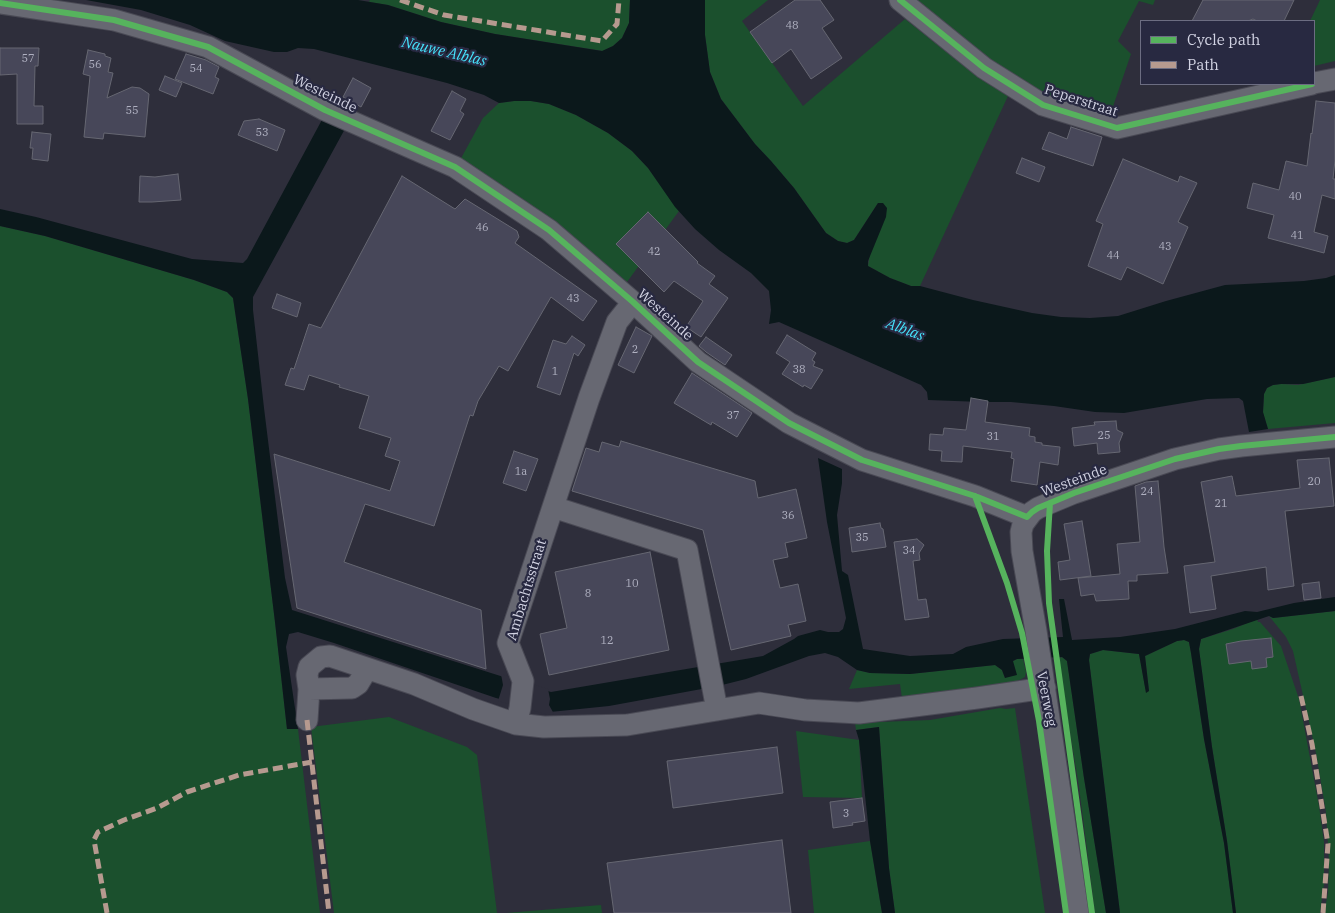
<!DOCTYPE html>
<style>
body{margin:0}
#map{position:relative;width:1335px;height:913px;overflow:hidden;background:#2e2e3b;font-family:"IBM Plex Serif",serif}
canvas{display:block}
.legend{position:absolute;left:1140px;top:20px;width:175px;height:65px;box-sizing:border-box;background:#282941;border:1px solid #6c6d82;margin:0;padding:6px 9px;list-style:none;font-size:15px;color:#d2d3e3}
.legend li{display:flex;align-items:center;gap:10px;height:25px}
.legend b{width:25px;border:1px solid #6c6d82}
</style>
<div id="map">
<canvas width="1335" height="913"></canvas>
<ul class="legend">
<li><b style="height:6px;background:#56b35d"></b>Cycle path</li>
<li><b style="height:6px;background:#b69a8f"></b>Path</li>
</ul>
</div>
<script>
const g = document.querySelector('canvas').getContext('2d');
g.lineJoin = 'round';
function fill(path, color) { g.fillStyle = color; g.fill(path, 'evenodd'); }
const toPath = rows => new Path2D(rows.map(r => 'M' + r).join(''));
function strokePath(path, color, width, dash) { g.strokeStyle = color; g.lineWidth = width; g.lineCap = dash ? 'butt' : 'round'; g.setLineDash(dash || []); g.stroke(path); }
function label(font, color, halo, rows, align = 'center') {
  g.font = font + ' "IBM Plex Serif",serif'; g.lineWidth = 4.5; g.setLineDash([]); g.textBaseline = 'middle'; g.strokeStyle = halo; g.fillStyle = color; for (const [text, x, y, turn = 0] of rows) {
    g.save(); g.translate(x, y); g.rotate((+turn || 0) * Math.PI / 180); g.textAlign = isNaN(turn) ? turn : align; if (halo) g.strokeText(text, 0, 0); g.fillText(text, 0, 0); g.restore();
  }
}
fill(toPath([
 [370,0,630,0,629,23,622,38,613,46,603,51,495,34,441,22,388,5,369,2],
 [705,0,768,0,742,21,803,106,905,19,976,75,1008,96,920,286,911,286,890,278,868,266,878,203,854,240,847,243,838,241,826,233,794,188,771,161,755,144,721,99,710,72,705,35],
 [910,0,1155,0,1153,5,1139,1,1118,41,1131,54,1110,115,1039,94,995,67],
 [1320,0,1335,0,1335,61,1314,66,1314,21,1310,21],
 [514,101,531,101,549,104,576,115,608,133,632,151,648,168,679,211,627,282,596,256,559,226,459,162,483,118,499,103],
 [0,226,45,236,194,280,227,292,233,298,248,399,275,622,287,729,298,729,320,913,0,913],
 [1335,377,1335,423,1268,429,1263,413,1264,394,1267,388,1273,385,1281,384,1298,385],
 [1335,611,1335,913,1324,913,1328,893,1329,862,1326,812,1316,753,1293,651,1286,637,1269,616,1273,618],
 [1257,619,1258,622,1260,622,1281,646,1299,699,1319,806,1324,842,1324,884,1320,913,1236,913,1227,841,1212,747,1199,649,1201,639,1233,629],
 [1184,640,1189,642,1191,653,1204,739,1224,843,1233,913,1120,913,1089,660,1090,654,1103,650,1139,654,1146,692,1149,691,1145,656,1177,641],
 [1062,657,1067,661,1084,778,1106,913,1095,913,1079,787,1058,659],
 [1017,659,1023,659,1026,672,1025,677,1012,684,902,698,900,684,849,689,857,670,870,673,910,674,995,665,1002,670,1005,678,1013,661],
 [1000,708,1006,709,1015,708,1045,913,895,913,889,868,879,727,856,730,855,723,930,720],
 [389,717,467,747,477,755,497,913,334,913,311,727],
 [796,731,859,740,862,798,803,797],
 [870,841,882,913,814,913,808,850],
 [601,905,602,913,506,913]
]), '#1b502d');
fill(toPath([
 [86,0,358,0,388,5,441,22,495,34,602,51,613,46,622,38,629,23,630,0,705,0,705,35,710,72,721,99,755,144,771,161,794,188,826,233,838,241,847,243,854,240,878,203,883,203,887,208,886,217,868,261,868,266,890,278,911,286,920,286,973,300,1032,313,1061,317,1090,318,1118,316,1166,301,1225,285,1304,281,1326,278,1335,275,1335,377,1303,384,1281,384,1273,385,1267,388,1264,394,1263,412,1268,429,1249,432,1243,401,1239,398,1207,399,1124,413,1095,412,1054,406,1011,402,982,402,928,400,927,392,921,385,779,322,769,324,771,310,769,291,751,273,719,250,695,229,675,207,648,168,632,151,608,133,576,115,549,104,531,101,514,101,499,103,484,95,447,83,314,49,298,48,287,52,274,52,225,41,190,25,141,10],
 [324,116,346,127,253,297,253,310,264,408,285,578,292,610,551,692,763,656,794,639,798,636,820,630,828,632,839,632,843,629,846,618,827,522,818,458,842,469,842,483,837,515,842,571,848,575,863,649,910,656,953,654,966,647,1003,639,1063,637,1059,599,1064,599,1072,640,1120,637,1175,629,1245,611,1257,612,1294,603,1335,597,1335,611,1273,618,1269,616,1201,639,1199,649,1212,747,1227,841,1236,913,1233,913,1224,843,1204,739,1191,653,1189,642,1184,640,1177,641,1145,656,1149,691,1146,693,1139,654,1103,650,1090,654,1089,660,1120,913,1106,913,1084,778,1067,661,1062,657,1017,659,1013,661,1017,675,1005,678,1002,670,995,665,910,674,870,673,857,670,838,657,825,653,809,656,746,679,718,686,609,706,550,712,496,698,334,643,298,632,289,634,286,647,298,729,287,729,275,622,248,399,233,298,227,292,194,280,45,236,0,226,0,209,36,217,192,259,243,263,247,259],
 [879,727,889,868,895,913,882,913,870,841,859,740,856,730]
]), '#0b181b');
fill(toPath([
 [501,674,548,689,550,699,549,705,554,714,549,715,498,701,503,685]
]), '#2e2e3b');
const building = toPath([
 [795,0,820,0,834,20,822,28,842,58,811,79,791,49,772,63,750,32,795,0],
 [1203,0,1294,0,1284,21,1257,21,1253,19,1248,21,1192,21,1203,0],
 [0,48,39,48,38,66,35,66,34,106,43,106,43,124,17,124,17,74,0,75,0,48],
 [88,50,105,54,105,56,111,58,108,72,113,73,107,98,132,87,140,88,149,94,145,137,104,133,103,139,84,137,90,76,83,74,88,50],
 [186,54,206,60,219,67,215,77,219,79,213,94,175,79,186,54],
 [165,76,182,83,176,97,159,90,165,76],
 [353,78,371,88,361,107,343,97,353,78],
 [452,91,466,99,460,111,464,114,450,140,431,131,452,91],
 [1316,101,1335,103,1335,160,1333,179,1335,179,1335,199,1322,195,1314,232,1328,236,1324,253,1268,238,1274,215,1247,208,1253,183,1279,190,1286,161,1307,166,1311,133,1312,134,1316,101],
 [259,119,285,130,277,151,238,135,244,121,259,119],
 [1071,127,1102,137,1093,166,1042,149,1049,132,1067,139,1071,127],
 [32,132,51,134,48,161,32,159,33,148,30,148,32,132],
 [1022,158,1045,167,1039,182,1016,173,1022,158],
 [1123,159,1178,182,1180,176,1197,183,1178,222,1188,227,1163,284,1127,267,1121,280,1088,266,1103,224,1096,221,1123,159],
 [178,174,181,200,152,202,139,202,140,176,155,177,178,174],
 [402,176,455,209,465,199,517,231,519,237,515,243,597,301,583,321,551,297,508,371,499,366,478,401,473,416,470,415,434,526,365,504,344,562,481,610,486,669,297,608,274,454,390,491,400,461,385,456,391,438,359,428,369,396,339,387,340,385,309,375,304,390,285,385,291,368,294,369,309,324,321,328,402,176],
 [648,212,698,262,697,263,715,276,709,284,728,298,701,337,686,327,703,301,674,281,664,292,616,244,648,212],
 [277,294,301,303,297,317,272,308,277,294],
 [636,327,652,336,634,373,618,365,636,327],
 [787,335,816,353,812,360,815,362,813,366,823,370,811,389,804,385,803,387,782,374,790,362,776,353,787,335],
 [572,336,585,345,578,356,574,353,560,395,537,387,553,340,566,344,572,336],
 [706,337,732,355,725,365,706,352,699,346,706,337],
 [692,373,752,413,737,437,712,422,711,425,674,403,692,373],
 [971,398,988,401,985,422,1030,428,1029,436,1035,437,1035,442,1042,443,1042,445,1060,447,1058,465,1040,462,1037,485,1011,481,1014,459,1011,458,1012,452,963,446,962,462,941,461,942,451,929,450,930,434,943,435,944,428,966,430,971,398],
 [1116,421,1117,430,1123,433,1119,443,1120,452,1098,454,1097,443,1074,446,1072,428,1095,425,1094,422,1116,421],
 [621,441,755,481,758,498,796,489,807,538,785,543,788,557,773,560,780,588,798,584,806,621,788,625,791,636,731,650,703,530,572,491,586,448,599,452,602,442,619,447,621,441],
 [514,451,538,459,526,491,503,483,514,451],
 [1329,458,1334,506,1285,511,1294,586,1268,590,1266,567,1211,576,1216,609,1190,613,1184,566,1215,562,1201,482,1232,476,1236,496,1300,488,1297,460,1329,458],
 [1158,481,1164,547,1168,573,1137,575,1137,581,1128,581,1129,599,1096,601,1094,594,1081,596,1078,578,1120,574,1117,544,1140,542,1135,486,1146,482,1158,481],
 [1082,521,1091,576,1060,580,1058,562,1070,560,1064,524,1082,521],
 [880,523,881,528,883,529,886,547,852,552,849,528,880,523],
 [917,539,924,545,919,553,920,560,913,561,918,600,926,599,929,617,905,620,894,542,917,539],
 [650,552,669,650,549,675,540,634,567,628,555,572,650,552],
 [1319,582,1321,598,1304,600,1302,584,1319,582],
 [1271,638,1273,657,1266,658,1267,667,1252,669,1251,661,1229,664,1226,644,1241,641,1271,638],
 [777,747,783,793,673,808,667,761,777,747],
 [862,798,865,821,852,823,853,825,833,828,830,802,862,798],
 [782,840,791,913,614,913,607,863,782,840]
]);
fill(building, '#474759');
strokePath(building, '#666772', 1);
const minor = toPath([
 [900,0,984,68,1043,105,1117,128,1312,84],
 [0,3,114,20,208,47,325,110,455,167,549,230,633,302,698,362,789,423,862,460,975,496,1027,517],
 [1314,83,1335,79],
 [553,507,687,550,717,710],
 [309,689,352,688,358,684,367,669],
 [307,720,309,689,307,675,309,667,321,657,330,656,414,684,473,709,516,724,520,708,523,681,508,643,589,398,617,322,633,302],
 [516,724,544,727,627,725,759,703,805,710,859,713,977,698,1045,688],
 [1078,913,1036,631,1022,551,1021,532,1023,524,1032,512,1038,508,1074,493,1175,459,1219,449,1241,446,1335,437]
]);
strokePath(minor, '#494954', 23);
strokePath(minor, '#676872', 21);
strokePath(toPath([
 [400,0,444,15,602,41,617,24,619,0],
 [1301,696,1312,744,1328,844,1323,913],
 [307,720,329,913],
 [107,913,94,840,98,832,124,820,157,808,187,792,239,775,312,762]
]), '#b69a8f', 5, [10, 5]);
strokePath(toPath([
 [900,0,984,68,1043,105,1117,128,1312,84],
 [0,3,114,20,208,47,325,110,455,167,549,230,633,302,698,362,789,423,862,460,975,496,1027,517,1032,512,1038,508,1074,493,1175,459,1219,449,1241,446,1335,437],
 [975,496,1007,583,1022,633,1039,721,1066,913],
 [1050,503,1047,551,1049,603,1092,913]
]), '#56b35d', 6);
label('11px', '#afb0c0', null, [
 ["48",792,26],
 ["57",28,59],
 ["56",95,65],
 ["54",196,69],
 ["55",132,111],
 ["53",262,133],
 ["40",1295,197],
 ["46",482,228],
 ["41",1297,236],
 ["43",1165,247],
 ["42",654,252],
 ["44",1113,256],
 ["43",573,299],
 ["2",635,350],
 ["38",799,370],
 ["1",555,372],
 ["37",733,416],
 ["25",1104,436],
 ["31",993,437],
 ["1a",521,472],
 ["20",1314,482],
 ["24",1147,492],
 ["21",1221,504],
 ["36",788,516],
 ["35",862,538],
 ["34",909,551],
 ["10",632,584],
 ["8",588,594],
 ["12",607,641],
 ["3",846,814]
]);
label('14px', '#d2d3e3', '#282941', [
 ["Westeinde",325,94,26],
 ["Peperstraat",1081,101,18],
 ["Westeinde",665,315,42],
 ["Westeinde",1074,481,-20],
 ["Ambachtsstraat",527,590,-73],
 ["Veerweg",1046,699,79]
]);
label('italic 15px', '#46e3fc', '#282941', [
 ["Nauwe Alblas",444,52,13],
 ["Alblas",905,330,20]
]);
</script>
